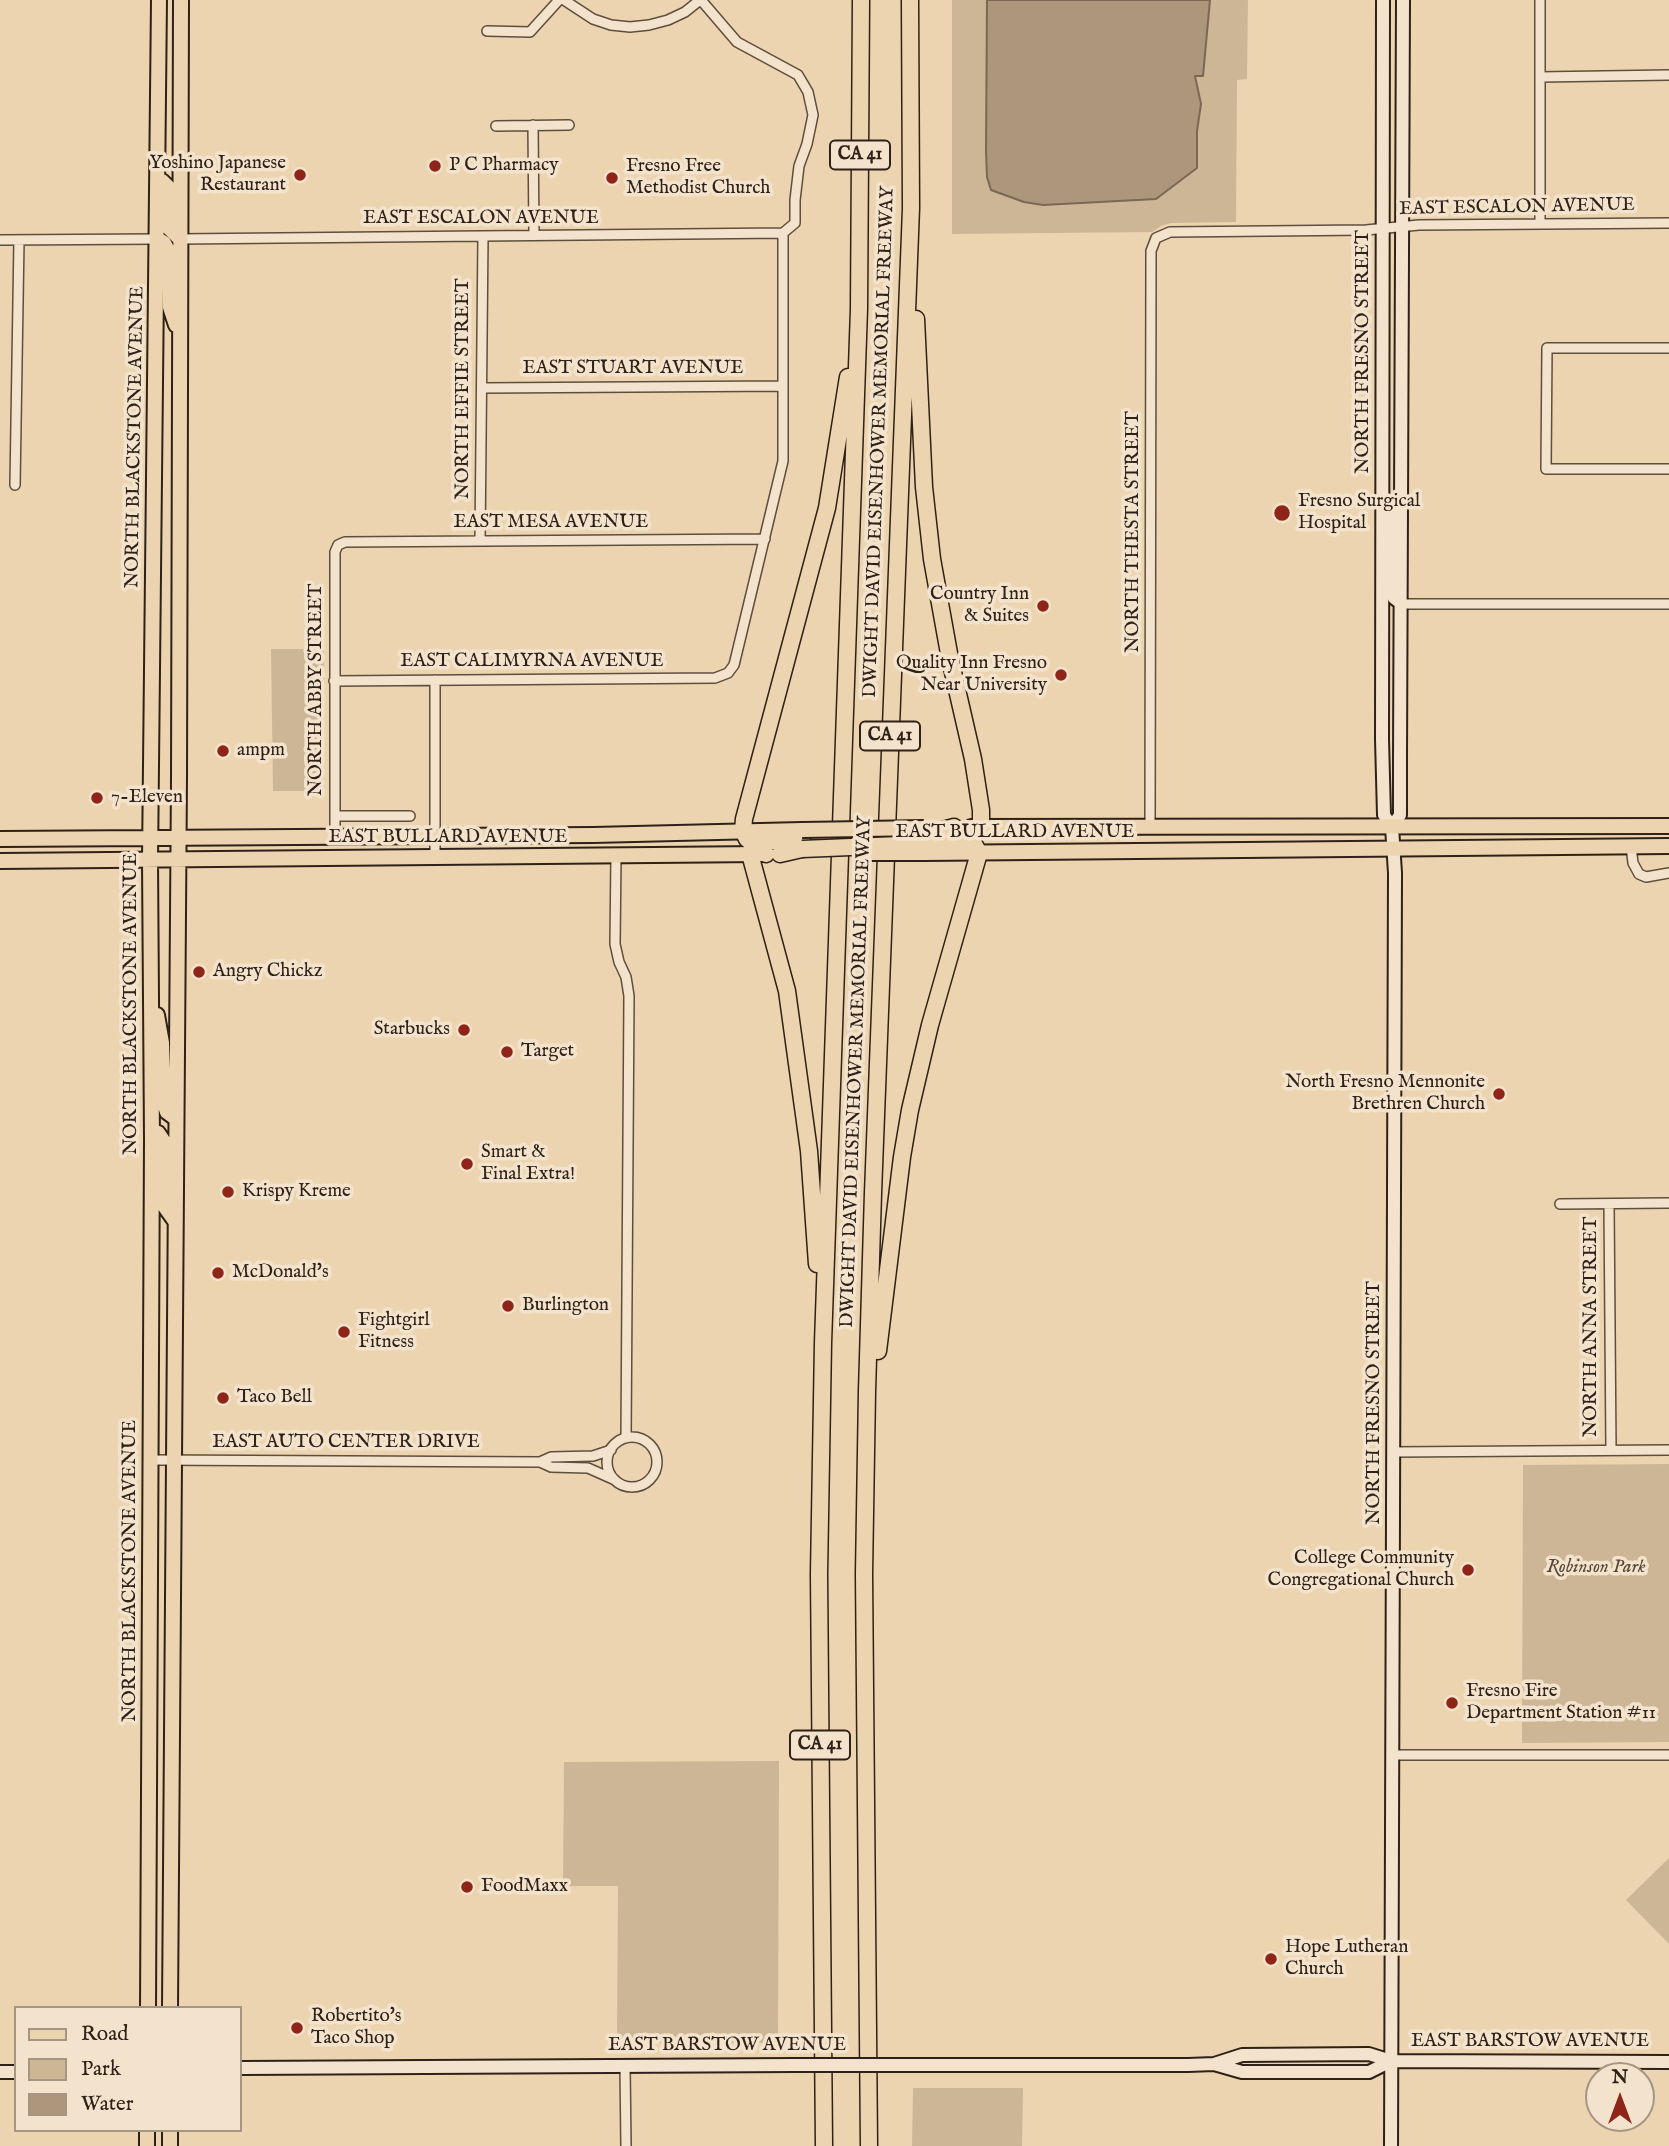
<!DOCTYPE html>
<style>
body{margin:0}
#map{position:relative;width:1669px;height:2146px;overflow:hidden;background:#edd4b0;font-family:"IM FELL English",serif}
canvas{display:block}
.legend{position:absolute;left:14px;top:2006px;width:228px;height:126px;box-sizing:border-box;background:#f3e3cc;border:2px solid #a49584;margin:0;padding:9px 12px;list-style:none;font-size:21px;color:#2e2117}
.legend li{display:flex;align-items:center;gap:14px;height:35px}
.legend b{width:35px;border:2px solid #a49584}
.north{position:absolute;left:1585px;top:2062px;width:70px;height:70px;box-sizing:border-box;background:#f3e3cc;border:2px solid #a49584;border-radius:50%;rotate:0deg;font-size:19px;font-weight:700;line-height:28px;text-align:center;color:#2e2117}
.north::after{content:'';display:block;margin:auto;width:24px;height:32px;background:#8f2418;clip-path:polygon(50% 0,100% 100%,50% 72%,0 100%)}
</style>
<div id="map">
<canvas width="1669" height="2146"></canvas>
<ul class="legend">
<li><b style="height:9px;background:#edd4b0"></b>Road</li>
<li><b style="height:19px;background:#cdb696"></b>Park</li>
<li><b style="height:19px;background:#ac977c"></b>Water</li>
</ul>
<div class="north">N</div>
</div>
<script>
const g = document.querySelector('canvas').getContext('2d');
g.lineJoin = 'round';
function fill(path, color) { g.fillStyle = color; g.fill(path, 'evenodd'); }
const toPath = rows => new Path2D(rows.map(r => 'M' + r).join(''));
function strokePath(path, color, width, dash) { g.strokeStyle = color; g.lineWidth = width; g.lineCap = dash ? 'butt' : 'round'; g.setLineDash(dash || []); g.stroke(path); }
function label(font, color, halo, rows, align = 'center') {
  g.font = font + ' "IM FELL English",serif'; g.lineWidth = 7; g.setLineDash([]); g.textBaseline = 'middle'; g.strokeStyle = halo; g.fillStyle = color; for (const [text, x, y, turn = 0] of rows) {
    g.save(); g.translate(x, y); g.rotate((+turn || 0) * Math.PI / 180); g.textAlign = isNaN(turn) ? turn : align; if (halo) g.strokeText(text, 0, 0); g.fillText(text, 0, 0); g.restore();
  }
}
fill(toPath([
 [952,0,1248,0,1247,79,1237,80,1236,222,1171,223,1161,226,1152,232,952,234],
 [271,649,324,649,323,791,273,791],
 [1669,1464,1669,1742,1522,1743,1523,1465],
 [779,1761,778,2043,617,2043,618,1886,563,1886,564,1762],
 [1669,1858,1669,1944,1626,1900],
 [913,2088,1023,2088,1022,2146,912,2146]
]), '#cdb696');
const water = toPath([
 [987,0,1210,0,1203,76,1195,76,1201,104,1197,131,1197,168,1156,199,1043,205,1024,202,991,190,987,177,986,151,987,0]
]);
fill(water, '#ac977c');
strokePath(water, '#7a6854', 2);
const street = toPath([
 [564,0,593,19,611,25,630,27,649,25,668,20,685,12,700,0],
 [701,0,737,42,798,75,808,92,813,115,807,144,799,166,795,200,795,223,783,233],
 [487,31,530,32,559,0],
 [1540,77,1669,75],
 [533,125,534,235],
 [496,126,569,125],
 [1540,224,1540,0],
 [180,239,783,233],
 [0,240,158,239],
 [1669,348,1547,348,1546,469,1669,469],
 [483,388,783,386],
 [15,485,19,240],
 [480,541,483,236],
 [1402,604,1669,604],
 [435,680,435,857],
 [334,681,715,678,728,673,734,665,783,461,783,233],
 [335,816,410,816],
 [1150,827,1151,251,1156,238,1170,232,1366,230,1419,225,1669,223],
 [335,836,335,552,338,545,345,542,765,539],
 [1631,846,1633,863,1639,874,1646,877,1669,873],
 [616,856,615,944,619,962,626,977,629,996,626,1438],
 [1560,1204,1669,1203],
 [1609,1204,1611,1450],
 '607 1462a25 25 0 1 1 50 0a25 25 0 1 1-50 0Z',
 [1394,1452,1669,1450],
 [151,1460,540,1462,551,1467,588,1468,615,1480],
 [540,1462,551,1457,593,1456,611,1450],
 [1393,1755,1669,1755],
 [625,2066,626,2146]
]);
const secondary = toPath([
 [1383,0,1382,739,1384,815,1392,827,1395,873,1391,2146],
 [1391,509,1393,590,1394,598,1402,604],
 [1392,827,1400,815,1400,758,1403,0],
 [1214,2064,1242,2072,1369,2072,1391,2061],
 [898,2065,1188,2065,1214,2064,1242,2055,1369,2054,1391,2061,1669,2062],
 [240,2068,795,2065],
 [0,2072,16,2072]
]);
const primary = toPath([
 [162,181,168,187,169,228,180,239],
 [158,239,164,243,170,254,170,307,176,325],
 [971,827,1669,826],
 [0,839,593,835,802,830],
 [924,853,1669,846],
 [0,861,762,854],
 [157,1015,162,1043,164,1103,167,1112,175,1118],
 [152,1131,158,1133,164,1142,165,1207,175,1221],
 [148,2008,152,1139,150,860,159,0],
 [170,2008,179,777,181,0],
 [147,2146,147,2130],
 [170,2146,170,2130]
]);
const highway = toPath([
 [916,319,924,487,932,559,950,659,973,759,981,810,981,827,962,841,924,844],
 [802,840,766,841,754,846,750,854,787,991,809,1151,817,1264],
 [766,854,747,839,743,831,744,819,827,508,848,377],
 [780,854,802,849],
 [878,1351,902,1157,910,1110,930,1025,979,853,970,837,954,827,924,835],
 [824,2146,819,1574,823,1343,859,309,861,0],
 [869,2146,864,1574,867,1391,873,1193,911,208,910,0]
]);
strokePath(street, '#5e4e3d', 12);
strokePath(secondary, '#2e2117', 16);
strokePath(primary, '#2e2117', 18);
strokePath(highway, '#2e2117', 19);
strokePath(street, '#f3e3cc', 9);
strokePath(secondary, '#f3e3cc', 12);
strokePath(primary, '#edd4b0', 14);
strokePath(highway, '#edd4b0', 16);
const secondaryBridge = toPath([
 [795,2065,898,2065]
]);
const primaryBridge = toPath([
 [802,830,924,828],
 [870,853,924,853]
]);
const highwayBridge = toPath([
 [802,849,924,844]
]);
strokePath(secondaryBridge, '#2e2117', 16, []);
strokePath(primaryBridge, '#2e2117', 18, []);
strokePath(highwayBridge, '#2e2117', 19, []);
strokePath(secondaryBridge, '#f3e3cc', 12);
strokePath(primaryBridge, '#edd4b0', 14);
strokePath(highwayBridge, '#edd4b0', 16);
for (const [x, y, r, color] of [
 [435,166,7,"#8f2418"],
 [300,175,7,"#8f2418"],
 [612,178,7,"#8f2418"],
 [1282,513,9,"#8f2418"],
 [1043,606,7,"#8f2418"],
 [1061,675,7,"#8f2418"],
 [223,751,7,"#8f2418"],
 [97,798,7,"#8f2418"],
 [199,972,7,"#8f2418"],
 [464,1030,7,"#8f2418"],
 [507,1052,7,"#8f2418"],
 [1499,1094,7,"#8f2418"],
 [467,1164,7,"#8f2418"],
 [228,1192,7,"#8f2418"],
 [218,1273,7,"#8f2418"],
 [508,1306,7,"#8f2418"],
 [344,1332,7,"#8f2418"],
 [223,1398,7,"#8f2418"],
 [1468,1570,7,"#8f2418"],
 [1452,1703,7,"#8f2418"],
 [467,1887,7,"#8f2418"],
 [1271,1959,7,"#8f2418"],
 [297,2028,7,"#8f2418"]
]) { const dot = new Path2D(); dot.arc(x, y, r, 0, 2 * Math.PI); g.fillStyle = color; g.fill(dot); strokePath(dot, '#f3e3cc', 2.5); }
for (const [x, y, w] of [
 [860,155,60],
 [890,736,60],
 [820,1745,60]
]) { const box = new Path2D(); box.roundRect(x - w / 2, y - 14.5, w, 29, 5); g.fillStyle = '#f3e3cc'; g.fill(box); strokePath(box, '#2e2117', 2); }
label('bold 18px', '#2e2117', null, [
 ["CA 41",860,155],
 ["CA 41",890,736],
 ["CA 41",820,1745]
]);
label('19px', '#2e2117', '#f3e3cc', [
 ["Yoshino Japanese",286,164,"right"],
 ["Restaurant",286,186,"right"],
 ["P C Pharmacy",449,166],
 ["Fresno Free",626,167],
 ["Methodist Church",626,189],
 ["Fresno Surgical",1298,502],
 ["Hospital",1298,524],
 ["Country Inn",1029,595,"right"],
 ["& Suites",1029,617,"right"],
 ["Quality Inn Fresno",1047,664,"right"],
 ["Near University",1047,686,"right"],
 ["ampm",237,751],
 ["7-Eleven",111,798],
 ["Angry Chickz",213,972],
 ["Starbucks",450,1030,"right"],
 ["Target",521,1052],
 ["North Fresno Mennonite",1485,1083,"right"],
 ["Brethren Church",1485,1105,"right"],
 ["Smart &",481,1153],
 ["Final Extra!",481,1175],
 ["Krispy Kreme",242,1192],
 ["McDonald's",232,1273],
 ["Burlington",522,1306],
 ["Fightgirl",358,1321],
 ["Fitness",358,1343],
 ["Taco Bell",237,1398],
 ["College Community",1454,1559,"right"],
 ["Congregational Church",1454,1581,"right"],
 ["Fresno Fire",1466,1692],
 ["Department Station #11",1466,1714],
 ["FoodMaxx",481,1887],
 ["Hope Lutheran",1285,1948],
 ["Church",1285,1970],
 ["Robertito's",311,2017],
 ["Taco Shop",311,2039]
], 'left');
label('19px', '#2e2117', '#f3e3cc', [
 ["EAST ESCALON AVENUE",1517,208,-1],
 ["EAST ESCALON AVENUE",481,219],
 ["NORTH FRESNO STREET",1364,352,-90],
 ["EAST STUART AVENUE",633,369],
 ["NORTH EFFIE STREET",464,389,-90],
 ["NORTH BLACKSTONE AVENUE",136,437,-89],
 ["DWIGHT DAVID EISENHOWER MEMORIAL FREEWAY",880,442,-88],
 ["EAST MESA AVENUE",551,523],
 ["NORTH THESTA STREET",1134,532,-90],
 ["EAST CALIMYRNA AVENUE",532,662],
 ["NORTH ABBY STREET",317,690,-90],
 ["EAST BULLARD AVENUE",1015,833],
 ["EAST BULLARD AVENUE",448,838],
 ["NORTH BLACKSTONE AVENUE",132,1004,-90],
 ["DWIGHT DAVID EISENHOWER MEMORIAL FREEWAY",857,1072,-88],
 ["NORTH ANNA STREET",1592,1327,-90],
 ["NORTH FRESNO STREET",1375,1403,-90],
 ["EAST AUTO CENTER DRIVE",346,1443],
 ["NORTH BLACKSTONE AVENUE",131,1571,-90],
 ["EAST BARSTOW AVENUE",1530,2042],
 ["EAST BARSTOW AVENUE",727,2046]
]);
label('italic 19px', '#564637', '#f3e3cc', [
 ["Robinson Park",1596,1568]
]);
</script>
